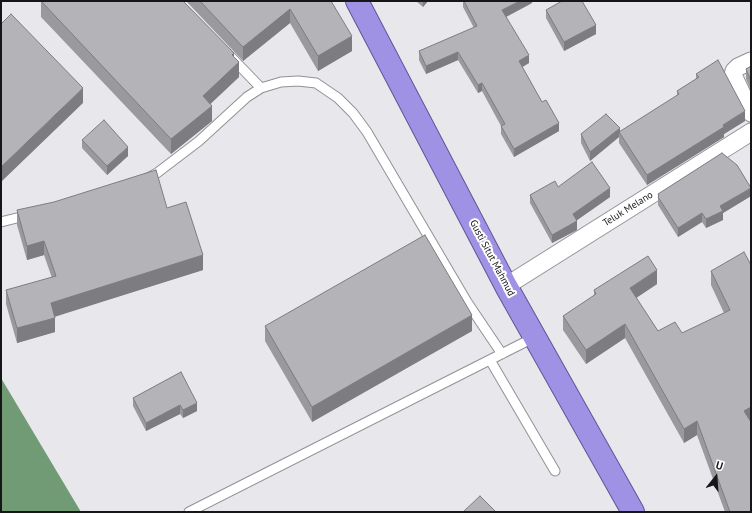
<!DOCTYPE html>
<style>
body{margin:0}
#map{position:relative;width:752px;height:513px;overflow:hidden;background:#e7e7ec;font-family:"PT Sans",sans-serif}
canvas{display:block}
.frame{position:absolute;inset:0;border:2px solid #161617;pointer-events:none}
.north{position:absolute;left:696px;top:457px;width:40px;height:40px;-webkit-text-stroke:3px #fff;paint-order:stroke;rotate:17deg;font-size:11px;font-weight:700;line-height:16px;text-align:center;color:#161617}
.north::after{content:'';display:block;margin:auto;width:14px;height:18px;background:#161617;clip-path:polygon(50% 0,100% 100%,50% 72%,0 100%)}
</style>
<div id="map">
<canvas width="752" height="513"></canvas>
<div class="frame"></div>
<div class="north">U</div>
</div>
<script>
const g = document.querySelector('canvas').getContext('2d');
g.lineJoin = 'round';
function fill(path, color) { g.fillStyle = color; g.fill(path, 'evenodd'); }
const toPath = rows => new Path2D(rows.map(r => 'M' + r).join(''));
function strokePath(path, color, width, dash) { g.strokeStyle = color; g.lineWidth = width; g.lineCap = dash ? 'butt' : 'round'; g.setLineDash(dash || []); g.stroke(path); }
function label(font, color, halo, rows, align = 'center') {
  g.font = font + ' "PT Sans",sans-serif'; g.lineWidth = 4; g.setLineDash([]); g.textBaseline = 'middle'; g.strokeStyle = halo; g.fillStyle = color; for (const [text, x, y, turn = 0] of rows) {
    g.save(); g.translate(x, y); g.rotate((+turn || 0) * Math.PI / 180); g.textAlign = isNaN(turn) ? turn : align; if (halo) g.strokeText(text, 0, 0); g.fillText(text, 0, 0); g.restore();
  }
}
fill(toPath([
 [1,378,81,512,1,512]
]), '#719b74');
const service = toPath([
 [231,57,261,88],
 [146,179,157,173,199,141,247,97,261,88,281,82,298,81,316,83,338,98,353,113,367,132,467,302,502,354],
 [1,222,29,215],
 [490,360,555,471],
 [189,512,535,337]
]);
const minor = toPath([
 [751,61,738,67,734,71,733,75,751,113],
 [506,286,751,132]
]);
const trunk = toPath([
 [357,1,506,286,633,512]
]);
strokePath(service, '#919196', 11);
strokePath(minor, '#919196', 19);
strokePath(trunk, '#5f5598', 24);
strokePath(service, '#fff', 9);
strokePath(minor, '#fff', 17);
strokePath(trunk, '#9f92e4', 22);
fill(toPath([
 [41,1,234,57,239,77,210,104,212,121,171,154,41,17],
 [186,1,331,1,352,51,318,71,290,23,243,61],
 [416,1,428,1,423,7],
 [463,1,532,1,532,3,506,17,529,63,522,67,542,102,559,131,514,157,501,134,501,126,482,91,478,93,458,60,426,74,419,60,419,51,474,28,463,7],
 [546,10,596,34,564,51,546,18],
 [751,66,751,91,746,79,746,69],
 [696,74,745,121,724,134,724,137,647,185,619,143,619,137,590,161,581,143,581,134,620,132,677,96,677,91,696,79],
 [82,140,128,156,107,175,82,148],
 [558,187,610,197,577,220,577,230,552,243,530,203,530,195],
 [658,194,751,196,723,213,723,220,706,228,702,222,678,237,658,205],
 [167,208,203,270,55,316,55,332,17,343,6,304,6,290,52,278,44,255,27,260,17,225,17,210],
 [751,265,751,420,750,421,751,512,725,512,697,435,684,443,625,338,586,364,563,330,563,316,594,296,594,290,657,284,636,298,658,331,682,333,724,313,711,285,711,271],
 [265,326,472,331,312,422,265,341],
 [181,372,197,411,183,418,180,414,146,431,133,406,133,398]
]), '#9a9a9e');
fill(toPath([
 [423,1,428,1,423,7],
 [520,1,532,1,532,3,502,19,502,10],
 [290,9,290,23,243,61,243,47],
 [596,25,596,34,564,51,564,42],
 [352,36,352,51,318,71,318,56],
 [458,52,458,60,426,74,426,66],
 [234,53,234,67,239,62,239,77,203,111,203,96,232,55],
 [529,55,529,63,519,69,519,61],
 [482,83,482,91,478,93,478,85],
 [83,88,83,103,1,182,1,167],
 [212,106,212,121,171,154,171,139],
 [745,111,745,121,724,134,724,137,647,185,647,175],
 [559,123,559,131,514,157,514,149],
 [620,128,620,134,619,132,619,137,590,161,590,152],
 [128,147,128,156,107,175,107,166],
 [610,188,610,197,573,223,573,214],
 [751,188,751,196,723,213,723,220,706,228,706,219,720,206],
 [702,213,702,222,678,237,678,228],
 [577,221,577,230,552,243,552,235],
 [44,241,44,255,27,260,27,246],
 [203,255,203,270,51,318,51,303],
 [657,270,657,284,630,302,630,288],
 [472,315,472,331,312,422,312,407],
 [55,318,55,332,17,343,17,328],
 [625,324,625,338,586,364,586,350],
 [197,403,197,411,183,418,183,410],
 [180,405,180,414,146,431,146,423],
 [751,407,751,420,744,425,744,411],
 [697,421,697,435,684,443,684,429]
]), '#7d7d81');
const building = toPath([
 [41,1,183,1,234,53,232,55,239,62,203,96,212,106,171,139,41,1],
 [200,1,331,1,352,36,318,56,290,9,243,47,200,1],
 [464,1,520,1,502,10,529,55,519,61,542,102,546,100,559,123,514,149,501,126,505,124,482,83,478,85,458,52,426,66,419,51,477,26,464,1],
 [562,1,582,1,596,25,564,42,546,10,562,1],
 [11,14,83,88,1,167,1,24,11,14],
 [718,60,745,111,723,125,724,127,647,175,619,132,679,94,677,91,699,77,696,74,718,60],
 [751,66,751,81,746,69,751,66],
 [606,114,620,128,590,152,581,134,606,114],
 [104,120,128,147,107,166,82,140,104,120],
 [722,153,737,165,751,188,720,206,723,211,706,219,702,213,678,228,658,197,659,196,658,194,722,153],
 [592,162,610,188,573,214,577,221,552,235,530,195,555,181,558,187,592,162],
 [156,170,167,208,186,202,203,255,51,303,55,318,17,328,6,290,56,276,44,241,27,246,17,210,54,202,156,170],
 [425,235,472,315,312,407,265,326,425,235],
 [744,252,751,265,751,407,744,411,751,422,751,512,730,512,697,421,684,429,625,324,586,350,563,316,596,294,594,290,648,256,657,270,630,288,658,331,675,322,682,333,730,310,711,271,744,252],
 [181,372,197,403,183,410,180,405,146,423,133,398,181,372],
 [480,496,496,512,463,512,480,496]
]);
fill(building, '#b3b3b8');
strokePath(building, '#7d7d81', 1);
label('10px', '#161617', '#fff', [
 ["Teluk Melano",628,209,-32],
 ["Gusti Situt Mahmud",492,258,62]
]);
</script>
